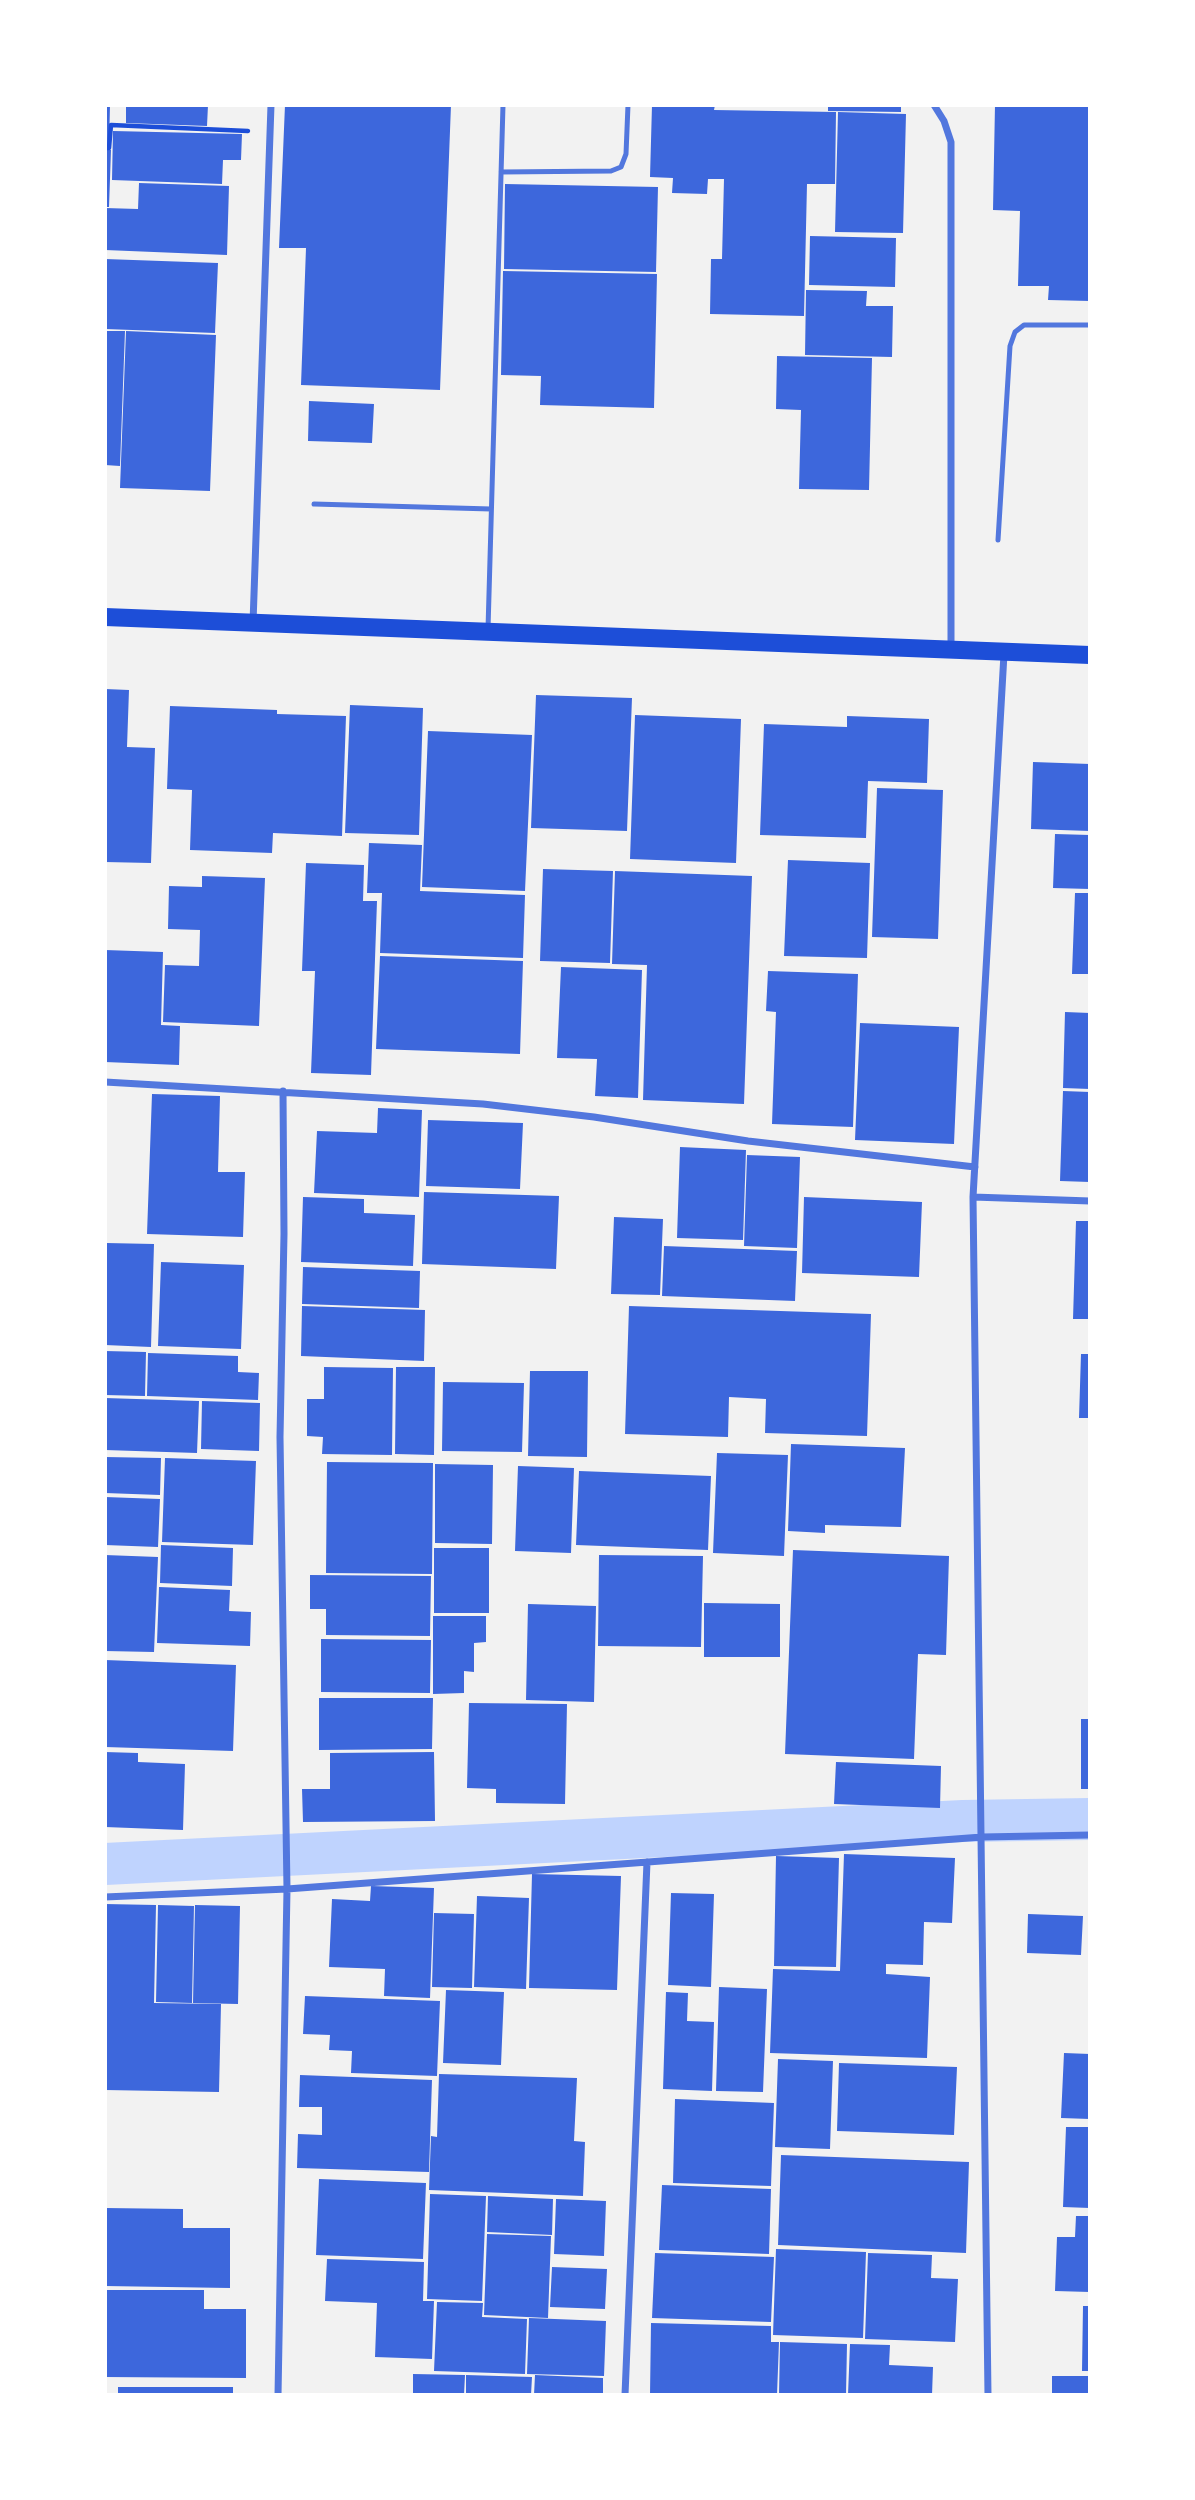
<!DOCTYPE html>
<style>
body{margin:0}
#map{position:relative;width:1195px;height:2500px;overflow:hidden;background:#f2f2f2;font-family:"Exo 2",sans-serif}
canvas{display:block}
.frame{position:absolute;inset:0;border:107px solid #fff;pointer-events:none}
</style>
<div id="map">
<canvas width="1195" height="2500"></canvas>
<div class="frame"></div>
</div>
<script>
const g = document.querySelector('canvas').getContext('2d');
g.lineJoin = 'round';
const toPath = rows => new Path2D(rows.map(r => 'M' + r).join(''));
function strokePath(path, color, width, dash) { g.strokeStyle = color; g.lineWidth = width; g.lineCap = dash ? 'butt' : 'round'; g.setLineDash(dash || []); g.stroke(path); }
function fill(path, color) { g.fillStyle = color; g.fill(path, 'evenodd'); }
strokePath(toPath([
 [105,1864,963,1821,1090,1819]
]), '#bfd3fe', 42);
fill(toPath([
 [105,105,110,105,109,147,105,147],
 [126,105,208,105,207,126,126,123],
 [285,105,451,105,440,390,301,385,306,248,279,248],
 [652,105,715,105,714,110,836,112,835,184,807,184,804,316,710,314,711,259,722,259,724,179,708,179,707,194,672,193,673,178,650,177],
 [828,105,901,105,901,112,828,111],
 [995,105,1090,105,1090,301,1048,300,1049,286,1018,286,1020,211,993,210],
 [838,112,906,114,903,233,835,232],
 [113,131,242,134,241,160,223,160,222,184,112,180],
 [105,150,111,150,109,207,105,207],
 [139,183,229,186,227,255,105,250,105,208,138,209],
 [505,184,658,187,656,272,504,269],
 [810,236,896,238,895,287,809,285],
 [105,259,218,263,215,333,105,329],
 [503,271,657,274,654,408,540,405,541,376,501,375],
 [806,290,867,291,866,306,893,306,892,357,805,355],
 [105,331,125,331,120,466,105,465],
 [126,331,216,335,210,491,120,488],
 [777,356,872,358,869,490,799,489,801,410,776,409],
 [309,401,374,404,372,443,308,441],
 [105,689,129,690,127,747,155,748,151,863,105,862],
 [536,695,632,698,627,831,531,828],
 [350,705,423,708,419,835,345,833],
 [170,706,277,710,277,714,346,716,342,836,273,833,272,853,190,850,192,790,167,789],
 [635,715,741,719,736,863,630,859],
 [847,716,929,719,927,783,868,781,866,838,760,835,764,724,847,727],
 [428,731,532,735,525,891,422,887],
 [1033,762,1090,764,1090,831,1031,829],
 [877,788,943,790,938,939,872,937],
 [1055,834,1090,835,1090,889,1053,888],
 [369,843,422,845,420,891,525,895,523,958,380,953,382,893,367,893],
 [788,860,870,863,867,958,784,956],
 [306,863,364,865,363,901,377,901,371,1075,311,1073,315,971,302,971],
 [543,869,613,871,610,963,540,961],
 [615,871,752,876,744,1104,643,1100,647,965,612,964],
 [202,876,265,878,259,1026,163,1022,165,965,199,966,200,930,168,929,169,886,202,887],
 [1075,893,1090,893,1090,974,1072,974],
 [105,950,163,952,161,1025,180,1026,179,1065,105,1062],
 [380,956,523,961,520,1054,376,1049],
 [561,967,642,970,638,1098,595,1096,597,1059,557,1058],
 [768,971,858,974,853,1127,772,1124,776,1012,766,1011],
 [1065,1012,1090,1013,1090,1089,1063,1088],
 [860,1023,959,1027,954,1144,855,1140],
 [1063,1091,1090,1092,1090,1182,1060,1181],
 [152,1094,220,1096,218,1172,245,1172,243,1237,147,1234],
 [378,1108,422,1110,419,1197,314,1193,317,1131,377,1133],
 [428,1120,523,1123,520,1189,426,1186],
 [680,1147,746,1150,743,1240,677,1238],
 [747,1155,800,1157,797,1248,744,1246],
 [424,1192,559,1196,556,1269,422,1264],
 [303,1197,364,1199,364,1213,415,1215,413,1266,301,1262],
 [804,1197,922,1202,919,1277,802,1273],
 [614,1217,663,1219,660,1295,611,1294],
 [1076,1221,1090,1221,1090,1319,1073,1319],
 [106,1243,154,1244,151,1347,105,1345],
 [664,1246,797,1251,795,1301,662,1296],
 [161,1262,244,1265,241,1349,158,1346],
 [303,1267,420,1271,419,1308,302,1304],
 [302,1306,425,1310,424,1361,301,1356],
 [629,1306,871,1314,867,1436,765,1433,766,1399,729,1397,728,1437,625,1434],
 [105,1351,146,1352,145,1396,105,1395],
 [148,1353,238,1356,238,1372,259,1373,258,1400,147,1396],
 [1081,1354,1090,1354,1090,1418,1079,1418],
 [324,1367,393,1368,392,1455,322,1454,323,1437,307,1436,307,1399,324,1399],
 [396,1367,435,1367,434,1455,395,1454],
 [530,1371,588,1371,587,1457,528,1456],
 [443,1382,524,1383,522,1452,442,1451],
 [105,1398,199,1401,197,1453,105,1450],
 [202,1401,260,1403,259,1451,201,1449],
 [791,1444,905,1448,901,1527,825,1525,825,1533,788,1531],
 [717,1453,788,1455,784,1556,713,1553],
 [105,1457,161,1458,160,1495,105,1493],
 [165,1458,256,1461,253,1545,162,1542],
 [327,1462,433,1463,432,1574,326,1573],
 [435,1464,493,1465,492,1544,435,1543],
 [518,1466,574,1468,571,1553,515,1551],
 [579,1471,711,1476,708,1550,576,1545],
 [105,1497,160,1499,158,1547,105,1545],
 [161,1545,233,1548,232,1586,160,1583],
 [434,1548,489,1548,489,1613,434,1613],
 [793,1550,949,1556,946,1655,918,1654,914,1759,785,1754],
 [105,1555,158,1557,154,1652,105,1651],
 [599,1555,703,1556,701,1647,598,1646],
 [310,1575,431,1576,430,1636,326,1635,326,1609,310,1609],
 [159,1587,230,1590,229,1611,251,1612,250,1646,157,1643],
 [704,1603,780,1604,780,1657,704,1657],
 [528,1604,596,1606,594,1702,526,1700],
 [433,1616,486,1616,486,1642,474,1643,474,1672,464,1671,464,1693,433,1694],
 [321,1639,431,1640,430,1693,321,1692],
 [105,1660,236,1665,233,1751,105,1747],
 [319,1698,433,1698,432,1749,319,1750],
 [469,1703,567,1704,565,1804,496,1803,496,1789,467,1788],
 [1081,1719,1090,1719,1090,1789,1081,1789],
 [105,1752,138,1753,138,1762,185,1764,183,1830,105,1827],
 [434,1752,435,1821,303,1822,302,1789,330,1789,330,1753],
 [836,1762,941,1766,940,1808,834,1804],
 [844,1854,955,1858,952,1923,924,1922,923,1965,886,1964,886,1974,930,1977,927,2058,770,2053,773,1969,840,1971],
 [776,1856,839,1858,836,1967,774,1966],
 [532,1874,621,1876,617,1990,529,1988],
 [371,1886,434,1888,430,1998,384,1996,385,1969,329,1967,332,1899,370,1901],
 [671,1893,714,1894,711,1987,668,1985],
 [477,1896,529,1898,526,1989,474,1987],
 [105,1904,156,1905,154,2003,221,2004,219,2092,105,2090],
 [158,1905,194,1906,192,2003,156,2002],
 [195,1905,240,1906,238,2004,193,2003],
 [434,1913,474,1914,472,1988,432,1987],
 [1028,1914,1083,1916,1081,1955,1027,1953],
 [719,1987,767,1989,763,2092,716,2091],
 [446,1990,504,1992,501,2065,443,2063],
 [666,1992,688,1993,687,2021,714,2022,712,2091,663,2089],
 [305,1996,440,2001,437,2076,351,2073,352,2051,329,2050,330,2035,303,2034],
 [1064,2053,1090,2054,1090,2119,1061,2118],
 [778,2059,833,2061,830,2149,775,2147],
 [839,2063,957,2067,954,2135,837,2131],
 [439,2074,577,2078,574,2141,585,2142,583,2196,429,2190,431,2136,437,2137],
 [300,2075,432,2080,429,2172,297,2168,298,2134,322,2135,322,2107,299,2107],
 [675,2099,774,2103,771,2186,673,2183],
 [1066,2127,1090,2127,1090,2208,1063,2207],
 [781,2155,969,2162,966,2253,778,2245],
 [319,2179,426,2183,423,2259,316,2255],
 [662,2185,771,2189,769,2254,659,2250],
 [430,2194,486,2196,482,2301,427,2299],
 [488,2196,553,2199,552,2235,487,2232],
 [556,2199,606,2201,604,2256,554,2254],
 [105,2208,183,2209,183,2228,230,2228,230,2288,105,2286],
 [1076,2216,1090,2216,1090,2292,1055,2291,1057,2237,1075,2237],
 [487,2234,551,2236,548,2318,484,2315],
 [776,2249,866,2252,863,2338,773,2335],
 [655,2253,774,2257,771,2322,652,2318],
 [868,2253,932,2255,931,2278,958,2279,955,2342,865,2339],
 [327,2259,424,2262,423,2301,434,2301,432,2359,375,2357,377,2303,325,2301],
 [552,2267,607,2269,605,2309,550,2307],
 [105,2290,204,2290,204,2309,246,2309,246,2378,105,2377],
 [437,2302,483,2303,482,2317,527,2319,525,2374,434,2371],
 [1083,2306,1090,2306,1090,2371,1082,2371],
 [529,2318,606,2321,604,2376,527,2374],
 [651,2323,771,2326,771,2342,779,2342,777,2395,650,2395],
 [780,2342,847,2344,846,2395,779,2395],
 [850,2344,890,2345,889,2365,933,2367,932,2395,848,2395],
 [413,2374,465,2375,464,2395,413,2395],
 [466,2375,532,2377,531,2395,466,2395],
 [535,2375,603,2378,603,2395,534,2395],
 [1052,2376,1090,2376,1090,2395,1052,2395],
 [118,2387,233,2387,233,2395,118,2395]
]), '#3d67dc');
strokePath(toPath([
 [105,148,109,148,111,125,248,131]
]), '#1d4ed8', 4.5);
strokePath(toPath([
 [501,172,611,171,621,167,626,154,628,105],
 [314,504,491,509],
 [998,540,1010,346,1015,332,1024,325,1090,325],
 [488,629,503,105]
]), '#5277de', 5);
strokePath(toPath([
 [934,105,944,121,951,142,951,651],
 [253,623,271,105],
 [105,1082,483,1104,594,1117,748,1141,975,1167],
 [973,1197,1090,1201],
 [105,1897,287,1889,982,1837,1090,1835],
 [278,2395,287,1889,280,1437,284,1234,283,1091],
 [625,2395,647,1862],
 [988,2395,973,1197,1004,654]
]), '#5277de', 7);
strokePath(toPath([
 [105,617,1090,655]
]), '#1d4ed8', 18);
</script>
